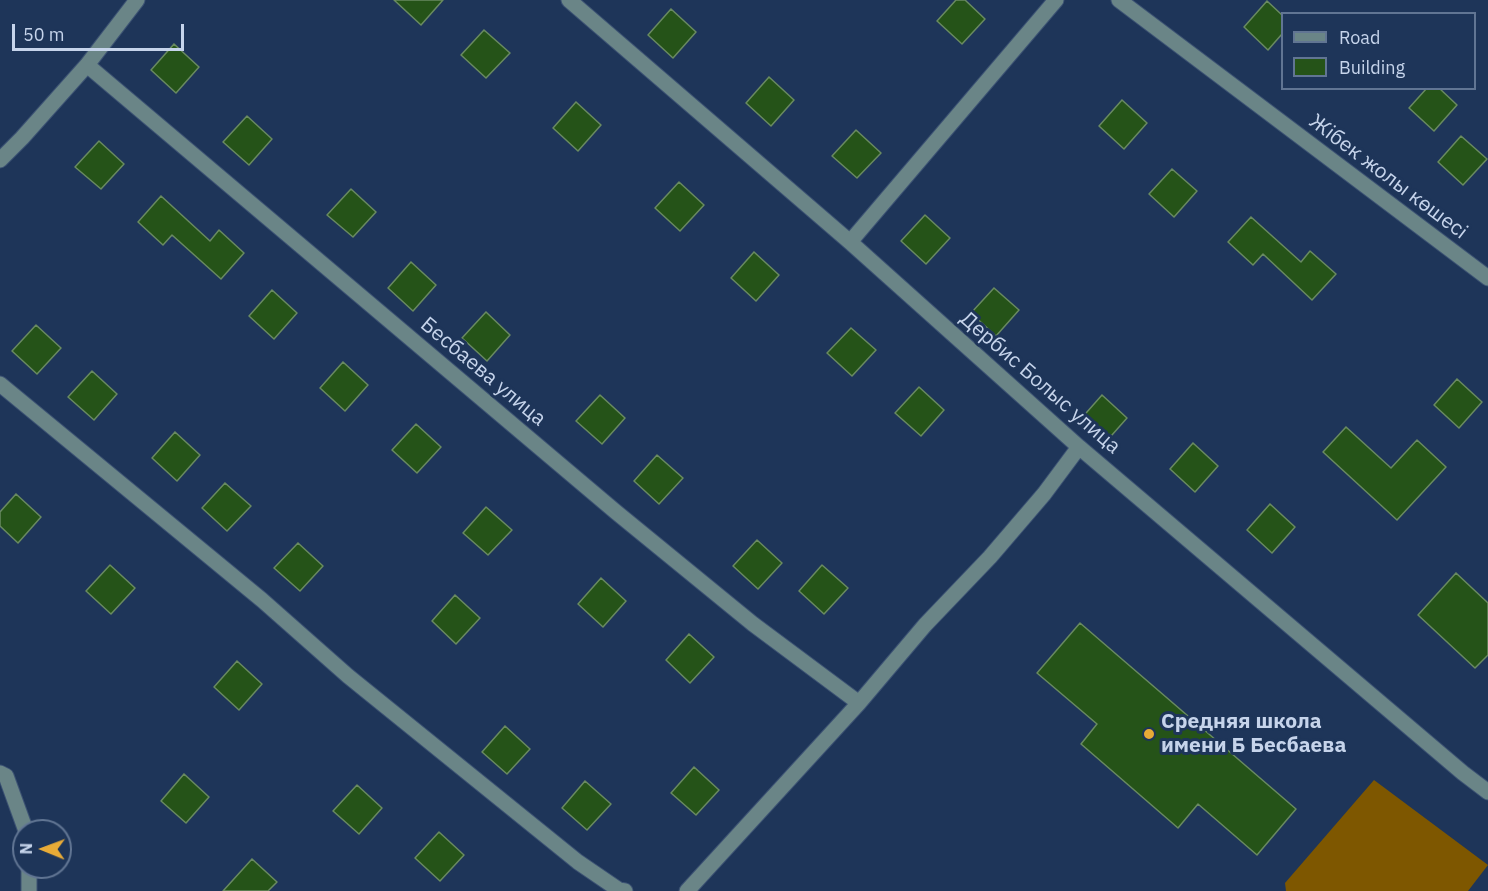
<!DOCTYPE html>
<meta charset="utf-8">
<style>
body{margin:0}
#map{position:relative;width:1488px;height:891px;overflow:hidden;background:#1e3559;font-family:"IBM Plex Sans",sans-serif}
canvas{display:block}
.legend{position:absolute;left:1281px;top:12px;width:195px;height:78px;box-sizing:border-box;background:#1e3559;border:2px solid #617593;margin:0;padding:8px 10px;list-style:none;font-size:18px;color:#c6d4eb}
.legend li{display:flex;align-items:center;gap:12px;height:30px}
.legend b{width:30px;border:2px solid #617593}
.north{position:absolute;left:12px;top:819px;width:60px;height:60px;box-sizing:border-box;background:#1e3559;border:2px solid #617593;border-radius:50%;rotate:271deg;font-size:16px;font-weight:700;line-height:24px;text-align:center;color:#c6d4eb}
.north::after{content:'';display:block;margin:auto;width:21px;height:27px;background:#e8ab37;clip-path:polygon(50% 0,100% 100%,50% 72%,0 100%)}
.scale{position:absolute;left:12px;top:24px;width:172px;height:27px;box-sizing:border-box;border:3px solid #c6d4eb;border-top:0;padding-left:8px;font-size:18px;line-height:21px;white-space:nowrap;color:#c6d4eb;-webkit-text-stroke:4px #1e3559;paint-order:stroke}
</style>
<div id="map">
<canvas width="1488" height="891"></canvas>
<ul class="legend">
<li><b style="height:8px;background:#6a8587"></b>Road</li>
<li><b style="height:16px;background:#255318"></b>Building</li>
</ul>
<div class="north">N</div>
<div class="scale">50 m</div>
</div>
<script>
const g = document.querySelector('canvas').getContext('2d');
g.lineJoin = 'round';
function fill(path, color) { g.fillStyle = color; g.fill(path, 'evenodd'); }
const toPath = rows => new Path2D(rows.map(r => 'M' + r).join(''));
function strokePath(path, color, width, dash) { g.strokeStyle = color; g.lineWidth = width; g.lineCap = dash ? 'butt' : 'round'; g.setLineDash(dash || []); g.stroke(path); }
function label(font, color, halo, rows, align = 'center') {
  g.font = font + ' "IBM Plex Sans",sans-serif'; g.lineWidth = 6; g.setLineDash([]); g.textBaseline = 'middle'; g.strokeStyle = halo; g.fillStyle = color; for (const [text, x, y, turn = 0] of rows) {
    g.save(); g.translate(x, y); g.rotate((+turn || 0) * Math.PI / 180); g.textAlign = isNaN(turn) ? turn : align; if (halo) g.strokeText(text, 0, 0); g.fillText(text, 0, 0); g.restore();
  }
}
fill(toPath([
 [1374,780,1488,865,1468,891,1286,891,1285,883]
]), '#7e5700');
const building = toPath([
 [394,0,443,0,421,25,394,0],
 [956,0,965,0,985,19,962,44,937,21,956,0],
 [1267,1,1282,15,1282,34,1268,50,1244,27,1267,1],
 [671,9,696,32,673,58,648,35,671,9],
 [484,30,510,53,486,78,461,55,484,30],
 [174,44,199,67,176,93,151,70,174,44],
 [769,77,794,100,771,126,746,103,769,77],
 [1427,88,1439,88,1457,105,1434,131,1409,108,1427,88],
 [1122,100,1147,123,1124,149,1099,126,1122,100],
 [576,102,601,125,578,151,553,128,576,102],
 [247,116,272,139,249,165,223,142,247,116],
 [856,130,881,153,857,178,832,156,856,130],
 [1461,136,1487,159,1463,185,1438,162,1461,136],
 [99,141,124,164,101,189,75,167,99,141],
 [1172,169,1197,191,1174,217,1149,194,1172,169],
 [679,182,704,205,680,231,655,208,679,182],
 [351,189,376,212,353,237,327,215,351,189],
 [161,196,210,241,219,230,244,253,221,279,172,235,163,245,138,222,161,196],
 [925,215,950,238,926,264,901,241,925,215],
 [1251,217,1301,262,1310,251,1336,274,1312,300,1263,254,1253,265,1228,242,1251,217],
 [754,252,779,275,756,301,731,278,754,252],
 [411,262,436,285,413,311,388,288,411,262],
 [994,288,1019,310,996,336,971,313,994,288],
 [272,290,297,313,274,339,249,316,272,290],
 [486,312,510,335,487,361,462,338,486,312],
 [36,325,61,348,37,374,12,351,36,325],
 [851,328,876,350,852,376,827,353,851,328],
 [343,362,368,385,345,411,320,388,343,362],
 [92,371,117,394,94,420,68,397,92,371],
 [1457,379,1482,402,1459,428,1434,405,1457,379],
 [919,387,944,410,921,436,895,413,919,387],
 [600,395,625,418,602,444,576,421,600,395],
 [1102,395,1127,418,1104,444,1079,421,1102,395],
 [416,424,441,447,417,473,392,450,416,424],
 [1346,427,1391,468,1417,440,1446,467,1397,520,1323,452,1346,427],
 [175,432,200,455,177,481,152,458,175,432],
 [1193,443,1218,466,1195,492,1170,469,1193,443],
 [657,455,683,478,659,504,634,481,657,455],
 [225,483,251,506,227,531,202,508,225,483],
 [16,494,41,517,18,543,0,526,0,512,16,494],
 [1270,504,1295,527,1272,553,1247,530,1270,504],
 [486,507,512,530,488,555,463,533,486,507],
 [757,540,782,563,758,589,733,566,757,540],
 [298,543,323,566,300,591,274,568,298,543],
 [110,565,135,588,111,614,86,591,110,565],
 [822,565,848,588,824,614,799,591,822,565],
 [1456,573,1488,603,1488,655,1475,668,1418,615,1456,573],
 [601,578,626,601,603,627,578,604,601,578],
 [455,595,480,618,456,644,432,621,455,595],
 [1080,623,1296,809,1257,855,1198,804,1178,828,1081,744,1097,724,1037,673,1080,623],
 [689,634,714,657,690,683,666,660,689,634],
 [237,661,262,684,239,710,214,687,237,661],
 [505,726,530,749,507,774,482,752,505,726],
 [694,767,719,790,696,815,671,793,694,767],
 [184,774,209,797,186,823,161,801,184,774],
 [585,781,611,804,587,830,562,808,585,781],
 [357,785,382,808,359,834,333,811,357,785],
 [439,832,464,855,440,881,415,858,439,832],
 [252,859,277,882,268,891,223,891,252,859]
]);
fill(building, '#255318');
strokePath(building, '#698a61', 1.5);
const minor = toPath([
 [569,0,850,242,1079,447,1463,773,1488,792],
 [1119,0,1488,278],
 [87,65,616,512,753,624,859,703],
 [0,160,22,138,87,65,137,0],
 [850,242,1056,0],
 [0,384,262,600,348,676,578,862,619,890,625,891],
 [0,773,6,776,26,831],
 [29,867,29,891],
 [687,891,859,703,925,625,990,557,1044,494,1079,447]
]);
strokePath(minor, '#3c5273', 17);
strokePath(minor, '#6a8587', 15);
for (const [x, y, r, color] of [
 [1149,734,6,"#e8ab37"]
]) { const dot = new Path2D(); dot.arc(x, y, r, 0, 2 * Math.PI); g.fillStyle = color; g.fill(dot); strokePath(dot, '#1e3559', 2); }
label('21px', '#c6d4eb', '#1e3559', [
 ["Жібек жолы көшесі",1388,177,37],
 ["Бесбаева улица",483,372,40],
 ["Дербис Болыс улица",1040,383,41]
]);
label('bold 21px', '#c6d4eb', '#1e3559', [
 ["Средняя школа",1161,722],
 ["имени Б Бесбаева",1161,746]
], 'left');
</script>
